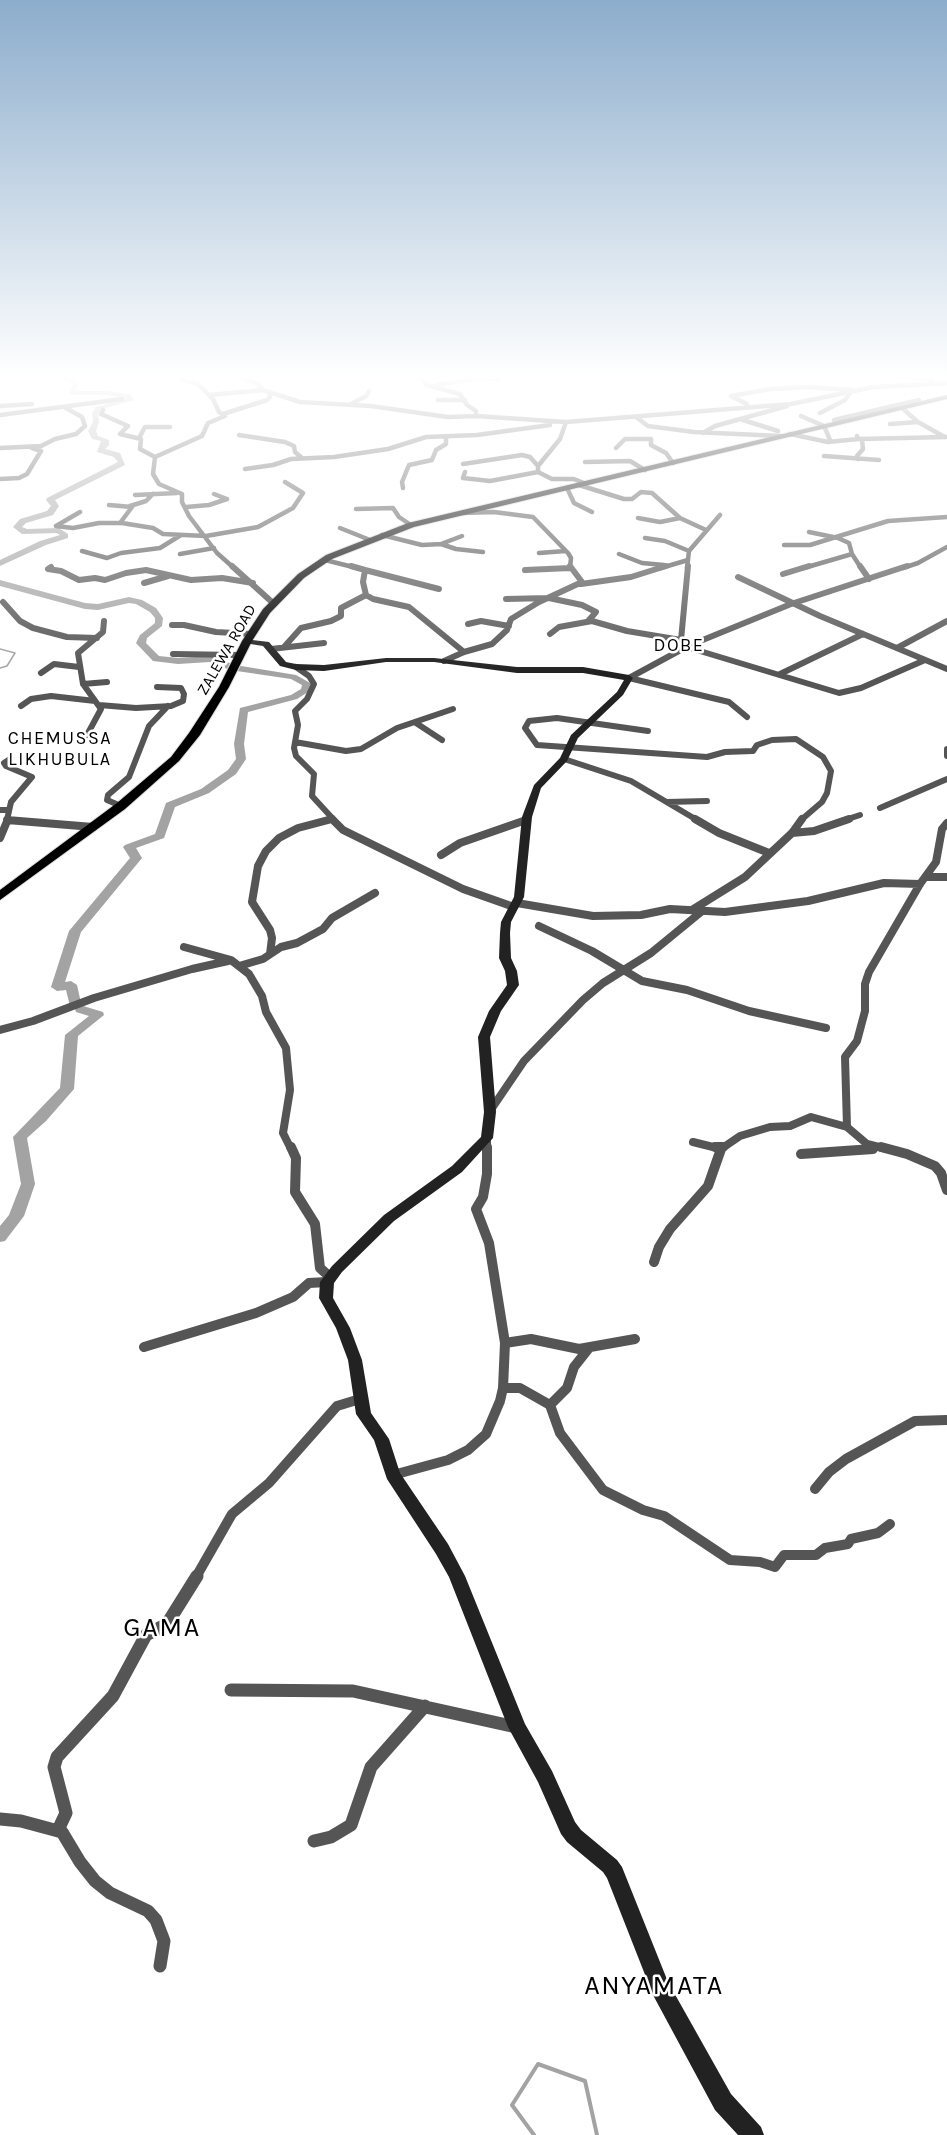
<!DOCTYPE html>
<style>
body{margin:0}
canvas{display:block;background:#fff}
</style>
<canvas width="947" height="2135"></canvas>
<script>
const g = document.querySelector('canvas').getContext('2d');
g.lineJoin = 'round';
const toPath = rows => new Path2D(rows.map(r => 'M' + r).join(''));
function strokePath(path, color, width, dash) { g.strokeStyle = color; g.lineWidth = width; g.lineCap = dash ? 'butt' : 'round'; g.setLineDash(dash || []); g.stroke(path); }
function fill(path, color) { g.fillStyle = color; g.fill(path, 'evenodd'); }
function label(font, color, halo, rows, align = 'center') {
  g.font = font + ' Karla,sans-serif'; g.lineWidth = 5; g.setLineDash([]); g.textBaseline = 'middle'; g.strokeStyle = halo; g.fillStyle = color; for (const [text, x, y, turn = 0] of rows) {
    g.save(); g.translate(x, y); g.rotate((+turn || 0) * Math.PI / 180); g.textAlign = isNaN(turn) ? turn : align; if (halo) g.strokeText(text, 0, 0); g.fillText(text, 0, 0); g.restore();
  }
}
strokePath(toPath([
 [0,649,15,653,7,666,0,668]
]), '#a3a3a3', 1.5);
strokePath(toPath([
 [534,2135,512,2105,538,2064,585,2081,597,2135]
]), '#a3a3a3', 4);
fill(toPath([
 [4,374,59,374,79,382,76,391,110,391,131,395,134,400,101,409,98,413,99,422,96,431,98,436,109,440,109,445,105,449,120,453,125,465,55,500,59,506,53,515,26,523,22,527,27,529,59,528,68,534,68,538,46,545,0,566,0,560,40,541,60,535,57,533,22,534,13,527,20,519,47,511,51,506,46,500,47,498,118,462,114,457,97,452,101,441,92,439,88,431,93,422,92,413,96,407,127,399,110,395,72,395,69,393,73,384,58,378,7,376,4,374],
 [0,580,85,603,98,604,129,597,142,600,156,608,163,618,162,626,147,638,146,643,159,656,178,658,211,656,235,665,296,675,312,684,308,692,297,699,248,712,244,744,246,759,236,774,209,793,175,807,164,838,136,848,142,858,81,932,65,982,71,981,77,985,81,1003,80,1005,103,1012,104,1015,78,1036,74,1089,46,1121,27,1138,35,1184,24,1216,5,1241,0,1242,0,1226,9,1215,21,1184,13,1137,60,1088,65,1035,89,1016,76,1012,75,1009,76,1007,70,1006,66,990,57,991,51,987,69,931,130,858,123,847,125,845,155,834,166,803,201,789,228,770,236,759,234,744,240,708,291,695,301,689,302,685,291,679,230,670,210,662,178,664,153,661,136,643,140,635,155,623,155,618,150,612,136,604,129,603,98,610,85,609,0,586,0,580]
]), '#a3a3a3');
const highway = toPath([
 [947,395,947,399,414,527,332,559,304,578,270,613,252,641,229,687,200,735,179,761,125,809,0,900,0,890,117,803,171,757,189,733,219,687,242,641,263,609,298,574,326,555,408,523,947,395]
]);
strokePath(highway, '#dbdbdb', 2);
strokePath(toPath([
 [227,374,257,383,263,390,300,402,371,406,448,417,476,416,566,422,791,404,873,387,947,383],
 [417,374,427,385,460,394,467,405,476,411,476,416],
 [892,374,932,380],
 [437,385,477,378,499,379],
 [209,395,263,390],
 [438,400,465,400],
 [351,404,366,396,369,391],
 [747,404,731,396,770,389,809,387,852,390],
 [0,406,32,404],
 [901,407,918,422,943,436],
 [103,410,101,414,128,426,120,434,141,439,140,449,155,457,202,436,208,423,225,416,219,412,213,399,198,384,180,379,179,374],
 [820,413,845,400,850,393],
 [223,414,267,400,270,397,269,392],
 [0,415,122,399],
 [801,416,824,426,830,440],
 [636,417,648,426,694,432,781,436],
 [743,420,778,431],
 [834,420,919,400],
 [566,422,560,439,538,466,538,472,552,479,574,479,586,484],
 [890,424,918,422],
 [703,433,715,426,787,406],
 [790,434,828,442,858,439,857,436],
 [239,435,285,442,294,446,295,452,302,458],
 [139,438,145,427,170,427],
 [858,439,946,437],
 [0,448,41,446,55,439,76,434,85,426,82,417,66,408],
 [616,448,625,439,651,439,651,445,666,453,673,463],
 [824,456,879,460],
 [155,457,153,474,159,484,182,494,182,502,189,516,217,553,234,568],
 [858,459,857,456,863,449,862,440],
 [585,462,630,461,645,470],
 [463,464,522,455,530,457,538,466],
 [245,469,273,465,291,459,334,457,388,449,426,437,477,435,550,425],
 [465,472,463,478,490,481,538,472],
 [0,479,19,478,27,474,41,451,32,448],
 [579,485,624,499,632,499,641,492,652,493,680,518,706,530],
 [403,488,402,482,409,465,432,460,436,450,446,444,446,437],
 [567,488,574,503,592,512],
 [135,495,177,493],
 [109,505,132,507,120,523],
 [130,506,146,501,153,494],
 [186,507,209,505,227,499,214,494],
 [356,509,393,508,399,517,411,525],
 [80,512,56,526,73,528,99,523,122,523,153,528,163,534,206,536,258,527,293,508,303,493,285,482],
 [462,513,494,512,533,517,568,553,571,558,570,568],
 [638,518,660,522,680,518],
 [340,528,370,540],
 [809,532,838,538,849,543,852,554,861,568],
 [382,535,422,545,441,544,462,536],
 [645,538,665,541,689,551],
 [441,544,456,549,483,552],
 [784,545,810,545,888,521,947,517],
 [82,551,107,558,121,553,160,548,181,535],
 [539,553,565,551],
 [180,554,214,548],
 [619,554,642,563,664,565],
 [325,560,357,568],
 [661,568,688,560],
 [687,568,689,551,720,515],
 [804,568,852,554],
 [903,568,918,563,947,547]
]), '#555', 4.5);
strokePath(toPath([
 [232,566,273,603],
 [351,566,365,570,363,582,366,595,373,599,409,607,464,652],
 [860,566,869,579],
 [51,567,48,569,61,571,79,580,95,578,105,580,126,573,146,570,191,580,222,578,253,583],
 [365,570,439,589],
 [525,570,570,568],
 [783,574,809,566],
 [738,577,820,616,947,669],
 [144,583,168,576],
 [581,584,631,577,666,566],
 [506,599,549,598,582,605,596,612,589,620],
 [3,602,20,621,33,628,67,637,97,638],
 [468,624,481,621,509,626],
 [172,625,184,625,216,632,252,634],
 [550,634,559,627,592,621,627,631,681,640,690,648,839,693,861,688,925,660],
 [681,640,688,566],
 [284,647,301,628,331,621,341,616,341,608,366,595],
 [897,648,947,621],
 [271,649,324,643],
 [173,654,240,655],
 [444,661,464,652,492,644,507,630,511,619,539,602,582,582,570,566],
 [296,667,309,676,314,684,307,699,295,711,298,725,294,748,296,756,314,774,312,796,334,820],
 [41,673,54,664,79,667],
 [780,674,863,634],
 [629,678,688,646,791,604,907,566],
 [629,678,729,702,747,717],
 [83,684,107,682],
 [99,705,136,708,171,706,183,701,184,694,181,688,157,687],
 [21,706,31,699,51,696,95,701],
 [416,723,442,740],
 [648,731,557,718,529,721,525,728,537,745,707,757,725,752,753,751,757,745,772,740,796,739,823,757,831,771,827,793,822,802,801,820],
 [87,735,101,709,83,684,78,653,103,632,104,621],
 [295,742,346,751,361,749,397,728,453,709],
 [947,749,947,756],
 [564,759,631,781,697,820],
 [667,802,707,801],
 [121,806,107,800,108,795,129,777,149,726,168,706],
 [880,808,947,779],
 [0,810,9,810],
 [7,820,10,820],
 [7,820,11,802,32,777,6,766,4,763,10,759],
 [327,820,332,819],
 [845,820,860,815]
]), '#555', 6);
strokePath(toPath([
 [332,819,343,830,463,889,514,907],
 [695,819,719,833,769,853],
 [7,820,93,827],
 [792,833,814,831,849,819],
 [0,838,8,819],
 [441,855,460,843,526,820],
 [926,877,947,877],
 [517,903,593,916,641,915,670,909,725,912,808,901,884,883,920,884],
 [692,910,745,877,792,833,802,819],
 [539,926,592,951,642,981,687,990,749,1011,826,1028],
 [184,947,231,960,249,974,262,996,266,1012,286,1048,290,1090,283,1133,291,1149],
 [270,954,272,938,270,930,252,902,258,866,266,851,279,838,298,828,332,819],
 [239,966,263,959,281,947,297,943,323,929,332,918,375,893],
 [0,1030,33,1021,94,998,192,969,228,961],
 [490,1111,524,1061,583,1000,603,983,651,953,701,912],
 [487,1138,487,1149],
 [693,1142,721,1149],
 [721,1149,740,1136,770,1127,790,1126,811,1117,847,1127],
 [887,1149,867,1144,847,1127,845,1057,857,1041,865,1011,865,984,869,972,920,884,936,862,942,829,947,823]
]), '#555', 8);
strokePath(toPath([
 [291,1147,296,1158,295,1192,315,1224,320,1268,330,1277],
 [715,1147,723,1147],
 [881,1147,907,1154,935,1166,941,1173,947,1190],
 [801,1154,873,1149],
 [654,1262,659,1247,670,1229,708,1186,721,1149],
 [505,1343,531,1339,579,1349,635,1339],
 [144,1347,256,1313,293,1297,309,1283,327,1282],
 [503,1388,520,1388,550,1405,560,1433,603,1490,643,1510,664,1516,730,1560,760,1562,775,1567,784,1555,816,1555,825,1548,848,1544,851,1539,878,1533,890,1524],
 [550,1405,567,1388,574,1367,589,1348],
 [393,1475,448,1460,468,1450,486,1434,500,1401,503,1388,505,1343,489,1243,476,1209,483,1197,487,1174,487,1147],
 [815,1489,829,1472,846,1459,915,1421,947,1420],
 [196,1577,232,1514,269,1483,337,1406,360,1399]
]), '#555', 10);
strokePath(toPath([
 [231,1690,353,1691,516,1727],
 [0,1819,21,1821,62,1832,80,1862,95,1881,110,1893,148,1911,156,1920,164,1941,160,1966],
 [58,1830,66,1813,54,1767,57,1757,113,1696,146,1635,167,1624,197,1576],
 [314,1841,331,1837,351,1825,371,1767,425,1706]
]), '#555', 13);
fill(toPath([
 [244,639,269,642,286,662,296,664,324,665,386,658,434,658,517,667,583,667,629,675,633,678,623,695,578,738,567,761,541,788,532,817,524,897,511,922,510,933,511,958,517,971,519,985,501,1011,490,1037,496,1112,493,1138,462,1172,394,1221,342,1272,334,1283,333,1298,350,1328,362,1360,371,1413,389,1439,400,1473,448,1544,465,1576,525,1724,552,1771,575,1822,581,1830,617,1860,622,1867,668,1982,731,2094,761,2127,764,2135,738,2135,715,2110,653,1995,607,1878,603,1872,567,1842,561,1834,538,1782,508,1727,449,1577,436,1554,387,1479,374,1440,356,1414,348,1360,336,1328,319,1298,320,1282,332,1266,384,1215,452,1166,481,1137,484,1112,478,1037,489,1011,507,985,505,971,499,958,500,933,501,922,514,897,522,817,534,785,560,758,571,735,617,692,624,680,583,673,517,673,434,662,386,662,324,671,296,670,280,666,263,646,244,643,244,639]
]), '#222');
fill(highway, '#000');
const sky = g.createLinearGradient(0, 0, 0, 673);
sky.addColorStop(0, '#8cadcc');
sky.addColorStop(0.56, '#fff');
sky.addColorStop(1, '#ffffff00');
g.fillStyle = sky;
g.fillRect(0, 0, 947, 673);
label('16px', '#000', '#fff', [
 ["ZALEWA ROAD",227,650,-60]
]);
g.letterSpacing = '1.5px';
label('18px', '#000', '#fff', [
 ["DOBE",679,646],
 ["CHEMUSSA",60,739],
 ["LIKHUBULA",60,760]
]);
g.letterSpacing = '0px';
g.letterSpacing = '1.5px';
label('27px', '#000', '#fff', [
 ["GAMA",162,1628],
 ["ANYAMATA",654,1986]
]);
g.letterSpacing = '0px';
</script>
